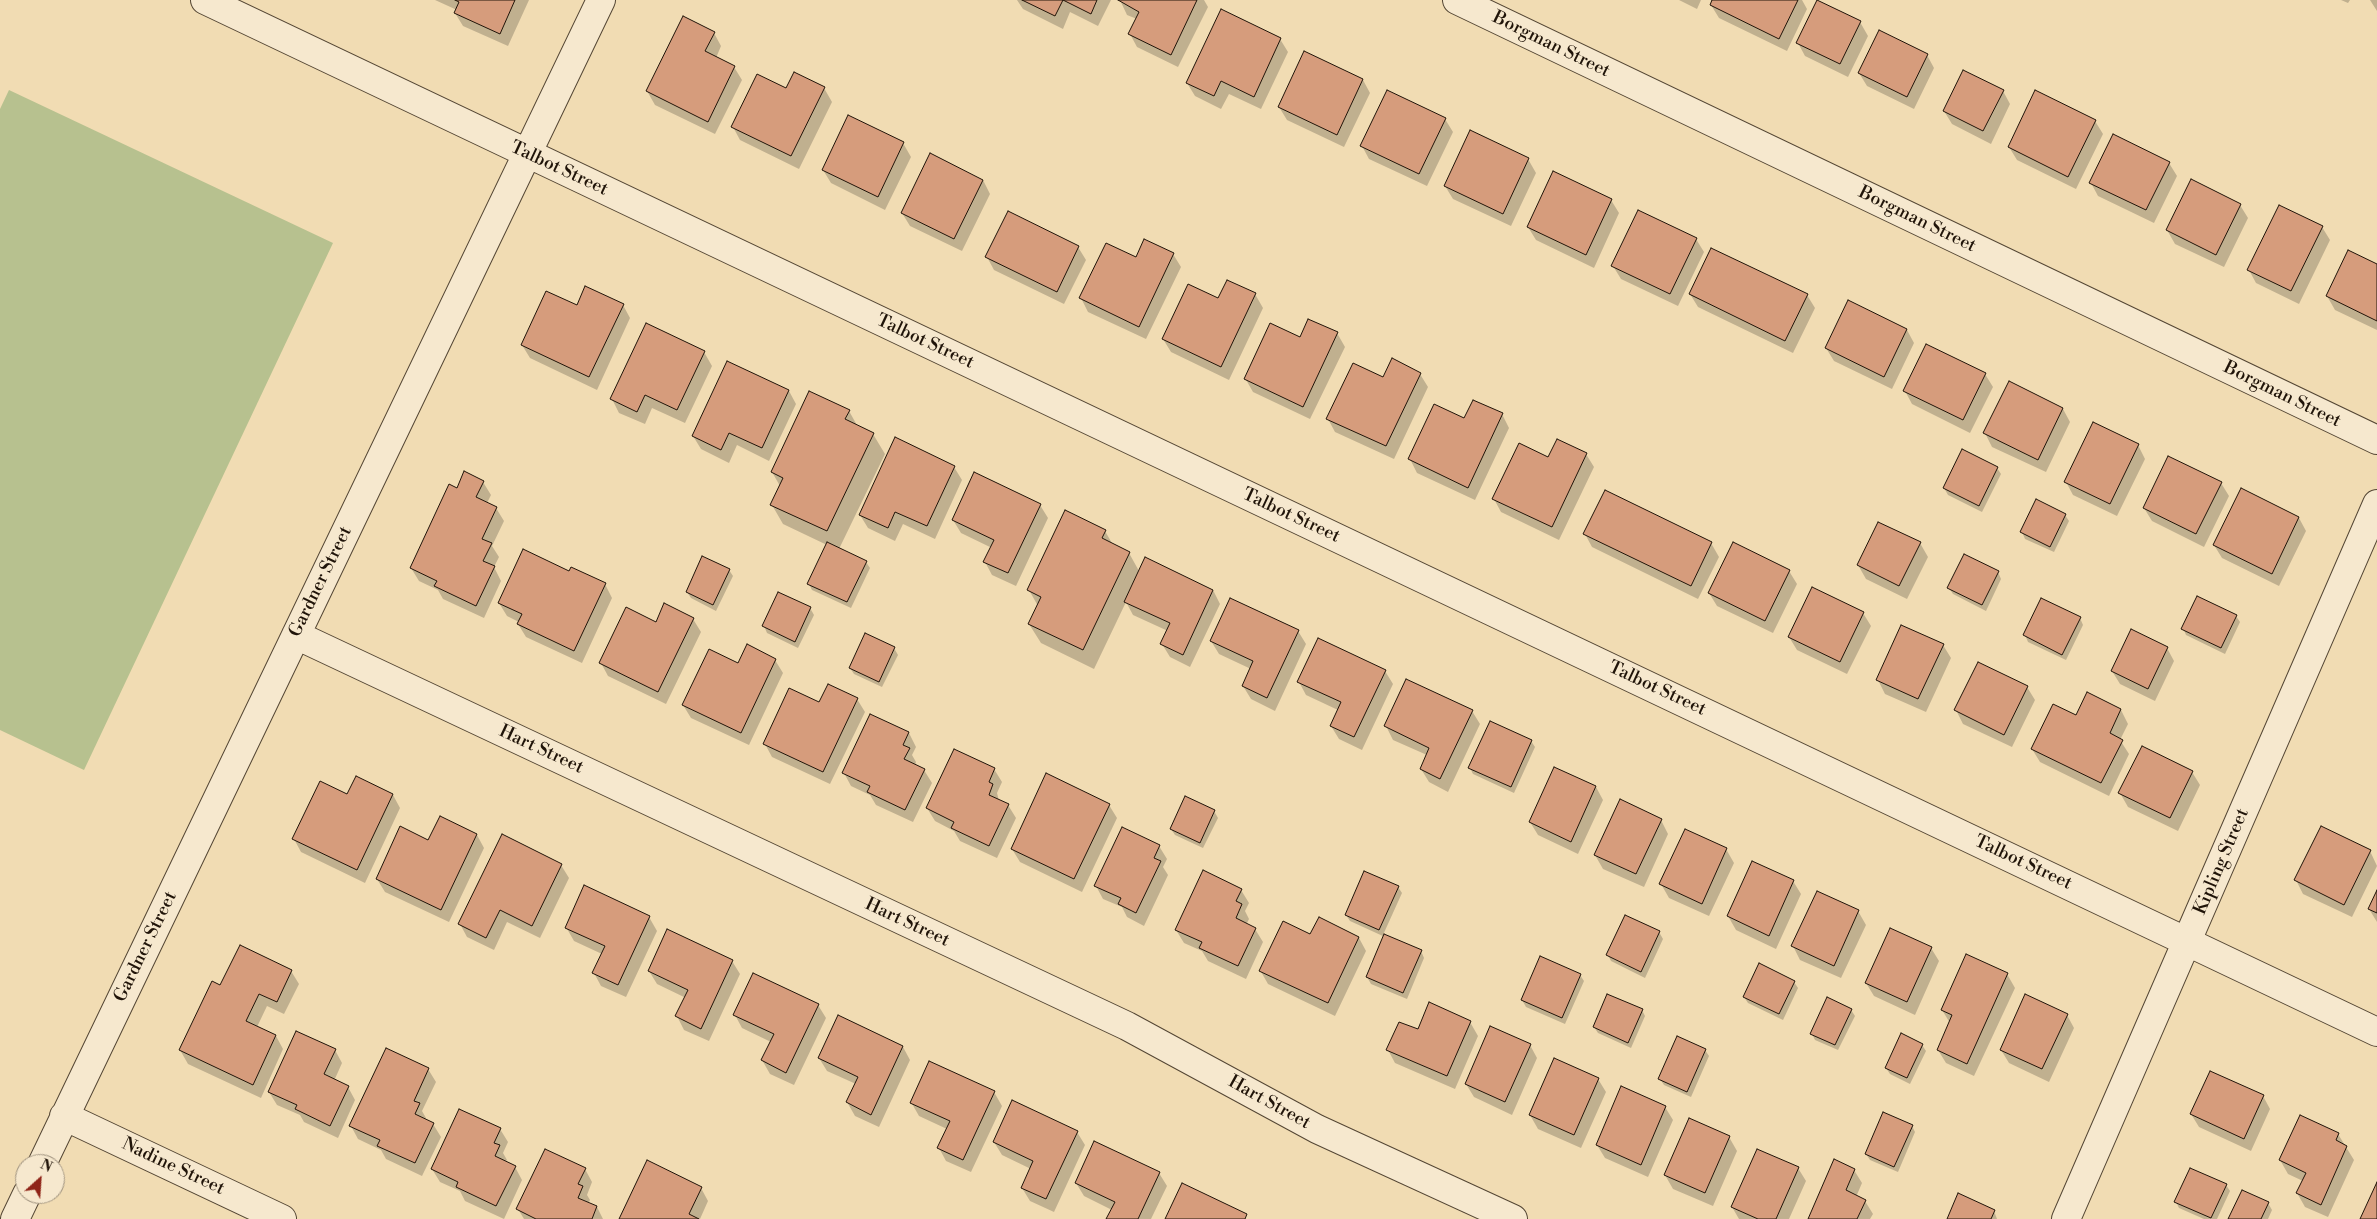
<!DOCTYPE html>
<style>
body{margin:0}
#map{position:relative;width:2377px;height:1219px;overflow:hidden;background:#f1dcb3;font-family:"Libre Bodoni",serif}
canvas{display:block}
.north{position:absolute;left:15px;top:1154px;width:50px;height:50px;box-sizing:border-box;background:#f6e8ce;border:1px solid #a0937f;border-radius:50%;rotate:26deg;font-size:14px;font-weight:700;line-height:20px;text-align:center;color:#201409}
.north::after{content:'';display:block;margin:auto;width:18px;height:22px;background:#8f2418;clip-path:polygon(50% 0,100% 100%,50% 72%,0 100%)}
</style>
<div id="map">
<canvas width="2377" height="1219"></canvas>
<div class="north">N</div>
</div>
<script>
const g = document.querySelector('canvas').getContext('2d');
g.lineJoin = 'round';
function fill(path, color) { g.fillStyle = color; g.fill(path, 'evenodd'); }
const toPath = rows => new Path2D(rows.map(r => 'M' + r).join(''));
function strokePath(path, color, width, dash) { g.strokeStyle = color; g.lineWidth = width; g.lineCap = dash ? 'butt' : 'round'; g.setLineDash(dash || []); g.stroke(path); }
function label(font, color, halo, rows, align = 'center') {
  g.font = font + ' "Libre Bodoni",serif'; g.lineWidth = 4.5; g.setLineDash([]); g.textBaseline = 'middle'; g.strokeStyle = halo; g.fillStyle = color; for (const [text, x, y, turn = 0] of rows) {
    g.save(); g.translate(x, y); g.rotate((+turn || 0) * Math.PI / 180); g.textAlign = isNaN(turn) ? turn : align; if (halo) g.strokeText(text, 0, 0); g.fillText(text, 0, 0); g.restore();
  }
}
fill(toPath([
 [9,90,333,243,84,770,0,730,0,109]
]), '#b7c18f');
fill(toPath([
 [435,0,529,0,508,46,463,26,455,13,457,10],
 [1017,0,1111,0,1098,26,1070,12,1063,29,1023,9],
 [1120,0,1204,0,1208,7,1178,67,1137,47,1130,34,1137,19,1127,15],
 [1679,0,1701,0,1697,9],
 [1713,0,1802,0,1807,9,1787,51,1719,18,1711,5],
 [2341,0,2350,0,2348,3],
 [2370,0,2377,0,2377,12,2377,11],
 [1860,22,1868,36,1848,77,1805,56,1798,43],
 [714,33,721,46,716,58,734,67,742,80,715,134,655,105,647,91],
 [1280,39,1288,52,1261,109,1229,94,1221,109,1195,96,1187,83],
 [1305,52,1363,80,1370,93,1344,147,1287,120,1279,107],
 [1927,55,1934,68,1914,109,1867,86,1859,73],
 [824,88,832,102,799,169,740,140,733,127,787,89],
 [2003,91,2010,104,1991,144,1952,124,1944,111],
 [849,117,903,143,911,157,885,210,831,183,823,170],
 [1445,119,1453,132,1427,186,1369,159,1362,146],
 [2095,121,2103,134,2076,189,2017,160,2009,147],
 [1528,159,1536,173,1511,226,1453,199,1445,186],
 [2169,163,2177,176,2154,223,2098,196,2091,183],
 [983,180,990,194,962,251,910,226,902,213],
 [1611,200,1619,213,1594,268,1536,240,1528,227],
 [2240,205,2248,218,2224,267,2175,244,2167,230],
 [2322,227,2330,240,2299,304,2256,283,2249,270],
 [1696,239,1704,252,1678,306,1621,279,1613,266],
 [1078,247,1086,260,1064,304,994,270,987,257],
 [1173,254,1181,267,1146,339,1088,312,1081,298,1137,259],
 [2377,266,2377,330,2335,310,2327,296],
 [1255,294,1263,308,1229,380,1171,352,1163,339,1218,299],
 [1690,294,1807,295,1815,308,1793,353,1698,307],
 [623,305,630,318,597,390,530,358,522,345,577,307],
 [1309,320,1337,333,1345,347,1310,419,1253,392,1245,378,1300,338],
 [1907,330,1914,343,1892,389,1834,361,1826,348],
 [704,352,712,366,685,423,652,408,645,424,619,413,612,399],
 [728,362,789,391,796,404,769,461,737,445,729,463,701,449,693,436],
 [1420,374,1428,387,1394,459,1335,432,1328,419,1383,379],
 [1985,374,1993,387,1970,433,1912,404,1905,391],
 [2063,409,2070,422,2046,472,1992,447,1985,433],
 [849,411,858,427,873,434,885,454,839,549,866,562,870,568,851,608,812,590,809,584,827,545,783,524,772,505,780,486,772,472],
 [1502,414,1509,428,1475,500,1417,473,1410,459,1465,419],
 [2138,445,2145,459,2117,516,2073,495,2066,482],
 [1586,454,1594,467,1559,540,1501,512,1494,499,1549,459],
 [954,467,962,480,935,539,903,524,895,541,868,528,860,515],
 [1997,468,2001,474,1982,512,1948,495,1944,488],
 [483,482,491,495,487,503,496,508,504,521,492,546,499,557,494,567,501,581,484,618,443,599,438,590,419,581,411,568,457,489],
 [2221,483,2229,496,2204,547,2152,521,2144,508],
 [1040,505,1048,518,1016,586,992,575,985,562,992,548,961,533,953,520],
 [2065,515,2069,521,2054,552,2025,539,2022,532],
 [2299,518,2306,531,2279,586,2222,558,2214,545],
 [1105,531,1113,545,1129,553,1139,571,1213,590,1220,604,1190,667,1170,657,1162,644,1168,631,1133,615,1126,602,1094,669,1041,643,1029,624,1038,606,1029,590],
 [1585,534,1711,543,1719,557,1698,599,1592,547],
 [1920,543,1928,557,1907,599,1866,579,1858,565],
 [729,570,733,576,716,611,691,598,687,592],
 [1789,571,1797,584,1773,633,1717,606,1709,593],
 [569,572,605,584,612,598,582,663,526,637,518,624,519,622,507,616,499,603],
 [1998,572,2001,579,1986,611,1953,594,1949,588],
 [810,608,814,615,798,648,767,633,764,626],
 [1863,613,1871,626,1847,674,1797,650,1789,637],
 [2236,616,2240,622,2225,654,2186,635,2183,628],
 [2080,618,2083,625,2066,660,2028,642,2025,635],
 [693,619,701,632,666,704,608,676,601,663,656,624],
 [1298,631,1306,644,1275,711,1251,699,1243,686,1251,669,1219,654,1211,641],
 [1943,645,1951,658,1926,712,1885,694,1878,680],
 [894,648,898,655,882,687,854,674,850,668],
 [2167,648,2174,661,2155,701,2120,684,2112,671],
 [775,660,783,673,749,745,691,718,683,705,738,665],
 [1385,671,1393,684,1362,750,1339,739,1331,726,1338,710,1306,695,1299,682],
 [2027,687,2035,700,2012,747,1963,724,1956,710],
 [2087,694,2121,710,2128,724,2120,740,2129,754,2109,796,2040,762,2032,749,2076,717],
 [857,699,865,712,830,784,772,757,765,744,820,704],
 [1472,711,1480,724,1448,792,1429,782,1421,769,1427,755,1393,740,1386,726],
 [871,716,909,733,916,747,912,755,916,762,915,766,924,770,932,783,913,822,876,805,870,795,851,786,844,773],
 [1531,741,1535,747,1514,793,1473,774,1470,768],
 [994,769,1002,782,997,793,999,801,1008,805,1016,818,997,858,960,841,954,831,935,821,927,808],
 [2192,772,2200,785,2178,831,2128,807,2120,793],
 [356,777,393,795,400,808,365,883,301,852,294,839,347,796],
 [1596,787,1603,800,1578,854,1538,835,1530,822],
 [1109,805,1117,818,1082,892,1020,862,1012,849],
 [1214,811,1218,818,1203,848,1175,835,1171,829],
 [1661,820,1668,834,1644,887,1603,869,1595,855],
 [477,835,484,848,449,922,385,892,377,879,429,841],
 [1159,846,1167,859,1163,867,1168,875,1144,926,1127,917,1122,907,1103,899,1096,886],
 [1726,849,1734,863,1709,916,1669,898,1661,884],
 [2370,851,2377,866,2352,917,2303,894,2296,880],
 [561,865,569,878,540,938,507,922,494,950,467,937,460,924],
 [1793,881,1801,894,1776,949,1736,930,1728,916],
 [1398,887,1402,893,1383,935,1421,951,1424,958,1407,999,1371,984,1367,977,1385,937,1350,921,1346,915],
 [1241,890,1249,903,1245,911,1249,919,1246,925,1255,929,1263,942,1246,979,1208,961,1202,951,1184,943,1176,930],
 [2377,893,2377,922,2369,909],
 [1858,911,1866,925,1841,978,1800,960,1793,946],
 [649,917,657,931,626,997,601,986,594,973,602,954,574,941,566,927],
 [1319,919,1359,938,1366,951,1335,1016,1268,984,1260,970,1311,936],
 [1659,932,1663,939,1645,978,1611,961,1608,955],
 [1931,948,1939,961,1915,1015,1874,996,1866,983],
 [732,961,740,974,709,1041,684,1030,677,1016,686,998,657,984,649,971],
 [291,971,299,984,284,1014,267,1006,257,1027,276,1036,283,1049,261,1098,188,1064,180,1050,221,987],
 [2007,974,2015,988,1974,1076,1946,1063,1938,1050,1950,1023,1942,1010],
 [1580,975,1584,981,1565,1024,1526,1007,1522,1000],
 [1794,982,1798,988,1783,1020,1748,1003,1744,997],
 [818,1005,826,1018,794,1085,770,1074,762,1060,771,1042,742,1028,735,1015],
 [1642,1010,1645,1016,1631,1048,1598,1033,1594,1027],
 [1851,1010,1855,1016,1838,1050,1815,1040,1812,1034],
 [2067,1015,2074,1028,2049,1082,2009,1063,2001,1050],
 [1470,1022,1478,1036,1455,1089,1395,1063,1388,1050,1418,1031],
 [1530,1045,1537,1058,1512,1115,1474,1097,1466,1084],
 [1922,1045,1926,1051,1910,1084,1890,1074,1886,1068],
 [903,1047,910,1060,879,1127,855,1116,847,1102,856,1084,827,1071,819,1058],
 [335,1050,342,1063,334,1081,348,1087,355,1100,338,1138,304,1122,300,1115,277,1105,269,1092],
 [1705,1050,1709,1056,1691,1097,1664,1085,1660,1079],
 [428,1069,436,1082,422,1111,426,1118,425,1120,433,1124,441,1137,422,1176,386,1159,381,1150,358,1139,351,1126],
 [1598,1079,1606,1092,1581,1148,1538,1129,1530,1115],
 [994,1092,1002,1106,971,1172,946,1161,939,1148,947,1129,919,1116,911,1102],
 [2263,1096,2270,1109,2251,1151,2199,1127,2191,1114],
 [1665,1107,1673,1120,1648,1177,1605,1158,1597,1145],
 [1912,1126,1915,1132,1898,1172,1870,1160,1866,1154],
 [500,1129,508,1142,503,1153,507,1160,505,1162,515,1167,522,1180,504,1219,465,1201,460,1191,440,1182,432,1169],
 [1077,1132,1085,1145,1054,1212,1030,1201,1022,1188,1031,1169,1002,1155,994,1142],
 [2338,1134,2354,1160,2328,1217,2305,1207,2297,1193,2303,1181,2288,1174,2280,1160],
 [1729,1137,1737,1151,1713,1206,1673,1189,1665,1175],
 [1798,1168,1806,1181,1789,1219,1739,1219,1732,1207],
 [585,1169,592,1182,587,1195,590,1200,588,1204,597,1207,603,1219,524,1219,518,1209],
 [1854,1170,1862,1183,1856,1197,1865,1201,1873,1214,1870,1219,1809,1219],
 [1159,1173,1167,1186,1151,1219,1108,1219,1112,1210,1084,1196,1076,1183],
 [2226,1185,2230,1191,2217,1219,2204,1219,2179,1208,2176,1202],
 [701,1188,708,1201,700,1219,620,1219],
 [2268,1203,2272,1210,2268,1219,2230,1219],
 [1994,1211,1997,1219,1948,1219]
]), '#0003');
const building = toPath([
 [455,0,515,0,500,34,454,13,459,2,455,0],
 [1022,0,1063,0,1055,16,1022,0],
 [1063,0,1097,0,1091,14,1063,0],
 [1118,0,1197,0,1171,55,1128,34,1139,12,1118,0],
 [1712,0,1798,0,1779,39,1710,5,1712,0],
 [1817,0,1861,21,1840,64,1796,43,1817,0],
 [1221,9,1281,38,1254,97,1221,81,1214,96,1186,83,1221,9],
 [683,16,715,32,705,51,735,66,708,122,646,91,683,16],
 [1879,30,1928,54,1907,97,1858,73,1879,30],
 [1304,51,1363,79,1337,135,1278,107,1304,51],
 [1963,70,2004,90,1983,131,1943,111,1963,70],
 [794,72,825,87,791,156,731,127,757,74,786,88,794,72],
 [1387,90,1446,118,1419,174,1360,146,1387,90],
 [2035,90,2096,120,2068,177,2008,147,2035,90],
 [848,115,904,142,878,197,822,170,848,115],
 [1470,130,1529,158,1503,214,1444,186,1470,130],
 [2113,134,2170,162,2146,210,2089,183,2113,134],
 [930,153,983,180,954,239,901,213,930,153],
 [1553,171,1612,199,1586,255,1527,227,1553,171],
 [2191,179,2241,204,2216,255,2166,230,2191,179],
 [2279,205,2323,226,2291,291,2247,270,2279,205],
 [1638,210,1697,238,1670,294,1611,266,1638,210],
 [1008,211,1079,246,1057,292,985,257,1008,211],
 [1144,239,1174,253,1139,327,1079,298,1106,243,1136,257,1144,239],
 [1711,248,1808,294,1785,341,1689,294,1711,248],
 [2348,250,2377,264,2377,321,2326,296,2348,250],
 [1227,280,1256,293,1221,367,1162,339,1188,284,1218,298,1227,280],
 [585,286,624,304,589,377,521,345,546,291,577,305,585,286],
 [1848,300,1907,329,1884,377,1825,348,1848,300],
 [1308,319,1338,332,1303,407,1244,379,1270,323,1300,337,1308,319],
 [646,323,705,351,677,410,645,395,637,412,610,399,646,323],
 [1926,344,1986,373,1963,420,1903,391,1926,344],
 [1392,358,1421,373,1386,446,1326,419,1353,363,1383,377,1392,358],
 [727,361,789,390,762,448,729,433,721,450,692,436,727,361],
 [2009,381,2063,408,2038,460,1983,433,2009,381],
 [809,391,850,410,845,419,874,433,827,531,770,505,783,478,771,472,809,391],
 [1473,400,1503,413,1468,488,1408,459,1434,404,1464,418,1473,400],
 [2093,422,2139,444,2110,504,2064,482,2093,422],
 [895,437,955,466,927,526,895,512,888,528,859,515,895,437],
 [1557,439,1587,453,1552,527,1492,499,1519,443,1548,457,1557,439],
 [1962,449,1998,467,1979,506,1943,488,1962,449],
 [2168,456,2222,482,2196,534,2143,508,2168,456],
 [464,471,484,481,476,497,497,507,482,539,492,543,483,561,495,566,476,606,434,586,437,581,410,568,449,484,457,488,464,471],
 [974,472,1041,504,1008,573,983,562,994,540,952,520,974,472],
 [2241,488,2299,517,2272,574,2213,545,2241,488],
 [1605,490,1712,542,1691,586,1583,534,1605,490],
 [2036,499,2066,514,2050,547,2020,532,2036,499],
 [1065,510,1106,530,1102,538,1130,552,1083,650,1028,624,1041,597,1027,590,1065,510],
 [1878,522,1921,542,1899,586,1857,565,1878,522],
 [827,542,867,561,847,602,807,584,827,542],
 [1733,542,1790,570,1765,621,1708,593,1733,542],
 [523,549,569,571,571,567,606,583,574,651,517,624,522,614,498,603,523,549],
 [1964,554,1999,571,1982,605,1947,588,1964,554],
 [702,556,730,569,713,605,686,592,702,556],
 [1145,557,1213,590,1183,655,1160,644,1170,623,1124,602,1145,557],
 [1812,587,1864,612,1840,662,1788,637,1812,587],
 [778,592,811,607,795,642,762,626,778,592],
 [2197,596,2237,615,2221,648,2181,629,2197,596],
 [1230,598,1299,630,1267,698,1242,686,1253,661,1210,641,1230,598],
 [2041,598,2081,617,2062,655,2023,635,2041,598],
 [664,603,694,618,658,692,599,663,626,607,656,622,664,603],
 [1901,625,1944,644,1918,699,1876,680,1901,625],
 [2131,629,2168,647,2148,689,2111,671,2131,629],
 [865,633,895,647,879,682,849,668,865,633],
 [1318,638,1386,670,1354,737,1330,726,1341,702,1297,682,1318,638],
 [747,644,776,659,741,733,682,705,709,649,738,663,747,644],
 [1978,662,2028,686,2004,735,1954,710,1978,662],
 [1406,679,1473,710,1440,779,1420,769,1429,748,1384,726,1406,679],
 [828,684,858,698,823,772,763,744,789,688,819,702,828,684],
 [2087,692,2121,709,2110,733,2123,740,2101,783,2031,749,2053,704,2076,715,2087,692],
 [870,714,909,732,903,745,910,748,904,759,925,769,905,810,867,792,870,786,842,773,870,714],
 [1490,721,1532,740,1511,787,1468,768,1490,721],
 [2142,746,2193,771,2170,818,2118,793,2142,746],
 [954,749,995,768,989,782,993,784,989,795,1009,804,989,846,951,828,954,822,926,808,954,749],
 [1554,767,1596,786,1571,842,1529,822,1554,767],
 [1046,773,1110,804,1074,879,1011,849,1046,773],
 [356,776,393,794,357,870,292,839,320,781,347,794,356,776],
 [1185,796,1215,810,1200,843,1170,829,1185,796],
 [1620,799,1662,819,1636,874,1594,855,1620,799],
 [440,816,477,834,441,910,376,879,400,826,428,840,440,816],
 [2321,826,2371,850,2344,905,2294,880,2321,826],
 [1122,827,1160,845,1154,858,1161,861,1136,913,1118,904,1121,898,1094,886,1122,827],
 [1685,829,1727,848,1702,904,1659,884,1685,829],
 [502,834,562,864,532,926,500,910,486,938,458,924,502,834],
 [1752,861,1794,880,1769,936,1727,916,1752,861],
 [1203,870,1242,889,1236,901,1242,904,1236,918,1256,928,1238,966,1199,948,1202,942,1175,930,1203,870],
 [1364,871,1399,886,1379,930,1345,915,1364,871],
 [584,885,650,916,618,985,592,973,605,946,565,928,584,885],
 [2377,890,2377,913,2368,909,2377,890],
 [1817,891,1859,910,1834,966,1791,946,1817,891],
 [1625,915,1660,931,1641,972,1606,955,1625,915],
 [1319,917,1359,937,1328,1003,1259,971,1283,921,1310,934,1319,917],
 [1890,928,1932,947,1907,1002,1865,983,1890,928],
 [667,929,733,960,701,1029,675,1016,688,990,648,971,667,929],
 [1384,934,1422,950,1403,993,1366,977,1384,934],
 [240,945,292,970,277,1002,259,994,246,1021,276,1035,253,1085,179,1050,212,981,220,985,240,945],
 [1966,954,2008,973,1967,1064,1937,1050,1952,1015,1941,1010,1966,954],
 [1540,956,1581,974,1562,1018,1521,1000,1540,956],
 [1759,963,1795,981,1779,1014,1743,997,1759,963],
 [753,973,819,1004,786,1073,761,1060,774,1034,733,1015,753,973],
 [1607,994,1643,1009,1628,1043,1593,1027,1607,994],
 [2025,994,2068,1014,2042,1069,2000,1050,2025,994],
 [1827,997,1852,1009,1835,1045,1810,1034,1827,997],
 [1429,1002,1471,1021,1447,1076,1386,1050,1399,1022,1418,1029,1429,1002],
 [838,1015,903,1046,871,1115,846,1102,858,1077,818,1058,838,1015],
 [1490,1026,1531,1044,1505,1102,1465,1084,1490,1026],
 [296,1031,336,1049,324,1074,349,1086,330,1126,295,1109,297,1105,268,1092,296,1031],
 [1901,1033,1923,1044,1907,1078,1885,1068,1901,1033],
 [1677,1036,1706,1049,1687,1092,1658,1079,1677,1036],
 [386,1048,429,1068,414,1101,420,1103,415,1114,434,1123,415,1163,377,1146,380,1140,349,1126,386,1048],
 [1554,1058,1599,1078,1574,1135,1529,1115,1554,1058],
 [929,1061,995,1091,963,1160,937,1148,950,1121,910,1103,929,1061],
 [2210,1071,2264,1095,2244,1139,2190,1114,2210,1071],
 [1621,1086,1666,1106,1641,1165,1596,1145,1621,1086],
 [1012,1100,1078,1131,1046,1199,1021,1188,1033,1161,993,1142,1012,1100],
 [459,1109,501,1128,494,1143,500,1145,495,1156,516,1166,496,1206,456,1187,458,1182,431,1169,459,1109],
 [1883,1112,1913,1125,1894,1167,1865,1154,1883,1112],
 [2300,1115,2339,1133,2336,1140,2347,1146,2321,1205,2296,1193,2306,1173,2279,1160,2300,1115],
 [1689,1118,1730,1136,1705,1193,1664,1175,1689,1118],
 [1094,1141,1160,1172,1138,1219,1106,1219,1115,1202,1075,1183,1094,1141],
 [545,1149,586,1168,578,1184,583,1186,578,1198,597,1206,592,1219,536,1219,516,1209,545,1149],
 [1757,1149,1799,1167,1776,1219,1758,1219,1731,1207,1757,1149],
 [1834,1159,1855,1169,1846,1190,1866,1200,1857,1219,1808,1219,1834,1159],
 [647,1160,702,1187,689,1214,699,1219,619,1219,647,1160],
 [2190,1168,2227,1184,2211,1218,2174,1202,2190,1168],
 [2377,1182,2377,1219,2360,1219,2377,1182],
 [1182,1183,1247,1214,1245,1219,1165,1219,1182,1183],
 [2242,1190,2269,1202,2261,1219,2228,1219,2242,1190],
 [1958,1193,1995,1210,1991,1219,1947,1219,1958,1193]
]);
fill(building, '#d69c7c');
strokePath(building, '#201409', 1);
const minor = toPath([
 [205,0,2377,1032],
 [1457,0,2377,440],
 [296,635,1127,1026,1317,1129,1513,1219],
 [64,1116,282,1219],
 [42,1164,601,0],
 [15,1219,27,1194],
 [2066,1219,2377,504]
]);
strokePath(minor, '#544634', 30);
strokePath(minor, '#f6e8ce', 28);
label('18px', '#201409', '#f6e8ce', [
 ["Borgman Street",1551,45,26],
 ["Talbot Street",559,169,25],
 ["Borgman Street",1917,220,26],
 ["Talbot Street",925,342,25],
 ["Borgman Street",2282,395,26],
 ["Talbot Street",1291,516,25],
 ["Gardner Street",321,582,-64],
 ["Talbot Street",1657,689,25],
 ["Hart Street",541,750,25],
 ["Kipling Street",2222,862,-67],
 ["Talbot Street",2023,863,25],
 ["Hart Street",907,923,25],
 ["Gardner Street",146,947,-64],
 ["Hart Street",1269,1103,29],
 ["Nadine Street",173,1167,25]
]);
</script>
